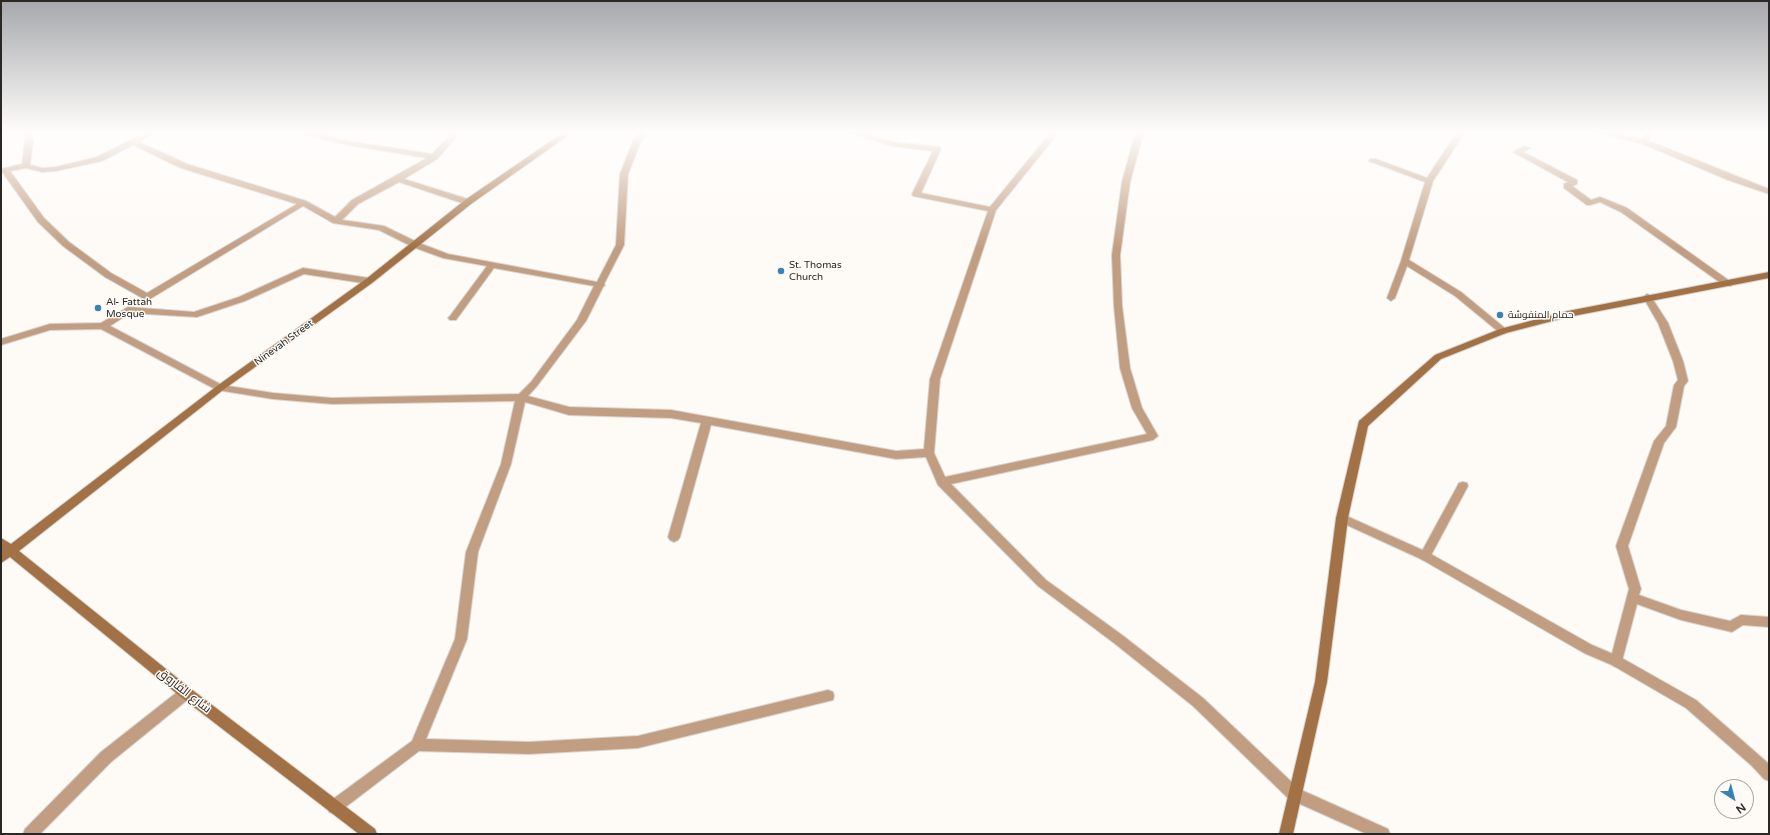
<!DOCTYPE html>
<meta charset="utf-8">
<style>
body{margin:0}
#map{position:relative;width:1770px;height:835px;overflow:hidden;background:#fefaf6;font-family:"Varela Round",sans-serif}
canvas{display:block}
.frame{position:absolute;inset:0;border:2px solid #2a2725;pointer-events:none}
.north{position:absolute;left:1714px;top:779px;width:40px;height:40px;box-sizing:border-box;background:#fefaf6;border:1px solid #a9a6a2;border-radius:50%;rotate:144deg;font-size:11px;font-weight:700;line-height:16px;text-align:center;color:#2a2725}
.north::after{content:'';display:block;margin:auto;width:14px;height:18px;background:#3783b6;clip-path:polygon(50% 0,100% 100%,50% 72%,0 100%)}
</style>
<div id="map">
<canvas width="1770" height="835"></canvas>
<div class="frame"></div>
<div class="north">N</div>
</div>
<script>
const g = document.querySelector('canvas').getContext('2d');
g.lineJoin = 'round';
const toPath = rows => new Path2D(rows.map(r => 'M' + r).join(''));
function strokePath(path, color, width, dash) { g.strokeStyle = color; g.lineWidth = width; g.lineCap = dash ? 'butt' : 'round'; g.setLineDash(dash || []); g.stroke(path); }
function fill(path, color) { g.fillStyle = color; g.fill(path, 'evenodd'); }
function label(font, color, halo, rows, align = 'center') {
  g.font = font + ' "Varela Round",Cairo,sans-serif'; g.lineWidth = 3; g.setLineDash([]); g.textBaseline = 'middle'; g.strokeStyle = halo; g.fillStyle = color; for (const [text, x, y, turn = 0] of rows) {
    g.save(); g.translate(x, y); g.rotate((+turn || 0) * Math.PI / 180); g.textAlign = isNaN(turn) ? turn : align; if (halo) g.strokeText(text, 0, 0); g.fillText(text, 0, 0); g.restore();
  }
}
const lane = toPath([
 [1647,294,1650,295,1668,323,1683,361,1688,381,1684,386,1676,427,1664,443,1628,546,1641,589,1639,595,1681,610,1730,621,1741,615,1769,617,1769,627,1743,625,1732,632,1681,620,1637,604,1622,661,1620,665,1616,667,1612,665,1610,661,1629,589,1616,546,1654,441,1666,426,1674,385,1678,380,1673,361,1658,323,1643,297,1647,294],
 [1463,482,1467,483,1468,486,1429,559,1425,561,1421,559,1419,556,1421,553,1459,483,1463,482]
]);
const street = toPath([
 [23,132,31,132,33,142,30,165,42,168,56,167,97,157,146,132,155,132,139,142,187,164,306,201,335,217,352,200,427,158,348,145,300,134,299,132,312,132,348,141,432,154,453,132,461,132,437,159,404,179,471,200,471,204,465,204,399,182,358,204,342,220,384,226,419,243,448,254,597,282,616,245,620,174,633,141,639,132,647,132,641,141,628,174,624,245,604,284,605,285,603,287,586,321,537,386,528,396,569,407,671,410,896,451,924,449,930,379,988,211,913,196,912,194,933,151,892,146,849,132,860,132,893,142,940,147,941,149,921,193,990,207,1051,132,1059,132,996,210,940,379,934,453,945,477,1147,434,1132,408,1120,368,1114,306,1112,255,1122,182,1134,138,1138,132,1146,132,1142,138,1130,182,1120,255,1122,306,1130,368,1142,408,1158,436,1153,440,951,484,1046,580,1122,635,1203,698,1299,789,1388,829,1390,834,1367,834,1289,799,1193,706,1114,643,1038,586,938,485,926,457,896,459,711,425,680,537,678,540,674,542,670,540,668,537,701,423,671,418,569,415,525,402,511,464,478,552,467,639,426,739,529,742,638,736,828,690,833,692,834,696,833,700,638,748,529,754,419,751,339,812,334,814,329,812,327,807,329,802,412,741,455,639,466,552,501,464,515,401,332,404,273,399,217,390,101,329,50,330,1,345,1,339,50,324,101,323,128,307,194,312,239,297,303,268,369,278,373,281,369,284,304,274,245,301,197,317,130,313,110,326,222,385,273,393,332,398,519,394,531,382,577,320,594,286,494,268,456,320,450,320,448,318,450,316,487,266,443,258,413,247,379,230,333,223,303,206,150,299,144,299,105,277,63,246,38,222,3,173,1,173,1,169,22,164,25,142,23,132],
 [133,145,181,168,297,204,147,293,111,273,69,242,44,218,10,171,26,168,42,172,56,171,102,161,133,145],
 [1457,132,1465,132,1433,181,1409,260,1461,292,1506,329,1508,331,1506,333,1503,334,1500,333,1455,296,1407,266,1395,298,1391,301,1387,298,1401,261,1425,182,1369,161,1370,159,1376,159,1427,178,1457,132],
 [1596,132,1609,132,1642,139,1644,132,1652,132,1649,141,1769,189,1769,194,1728,180,1643,144,1596,132],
 [1524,146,1531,148,1523,152,1577,180,1577,184,1572,186,1591,200,1600,197,1627,208,1731,282,1732,284,1731,286,1725,286,1621,212,1600,202,1590,205,1587,205,1564,188,1564,184,1568,182,1513,152,1524,146],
 [1342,514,1429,553,1592,645,1620,657,1696,700,1769,764,1769,781,1764,779,1752,766,1686,708,1612,665,1584,653,1421,559,1338,521,1336,518,1338,515,1342,514],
 [186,687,191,689,192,693,191,697,111,762,40,834,23,834,25,829,101,752,181,689,186,687]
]);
const secondary = toPath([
 [564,132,573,132,471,204,372,283,223,390,19,551,191,689,375,829,377,834,359,834,181,697,10,557,1,563,2,551,1,538,11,544,217,386,366,279,465,200,564,132],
 [1769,272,1769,278,1568,317,1506,333,1441,359,1368,426,1348,518,1327,682,1293,834,1279,834,1315,682,1336,518,1359,421,1435,355,1500,329,1568,311,1769,272]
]);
strokePath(lane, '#d8d4d0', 2);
strokePath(street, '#d8d4d0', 2);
strokePath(secondary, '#d8d4d0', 2);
fill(lane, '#c19e82');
fill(street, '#c19e82');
fill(secondary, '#a27145');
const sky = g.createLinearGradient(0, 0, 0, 249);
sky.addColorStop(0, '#a6a8ac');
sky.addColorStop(0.53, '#fffdfb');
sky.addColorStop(1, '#fffdfb00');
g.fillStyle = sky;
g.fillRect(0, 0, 1770, 249);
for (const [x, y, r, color] of [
 [781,271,4,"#3783b6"],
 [98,308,4,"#3783b6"],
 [1500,315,4,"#3783b6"]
]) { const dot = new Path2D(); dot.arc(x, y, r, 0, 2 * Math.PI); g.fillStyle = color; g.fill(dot); strokePath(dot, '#fefaf6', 1.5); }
label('10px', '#2a2725', '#fefaf6', [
 ["St. Thomas",789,265],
 ["Church",789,277],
 ["Al- Fattah",106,302],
 ["Mosque",106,314],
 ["حمام المنفوشة",1508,315]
], 'left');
label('10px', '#2a2725', '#fefaf6', [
 ["Ninevah Street",284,343,-36]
]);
label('12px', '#2a2725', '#fefaf6', [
 ["شارع الفاروق",184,691,38]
]);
</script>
